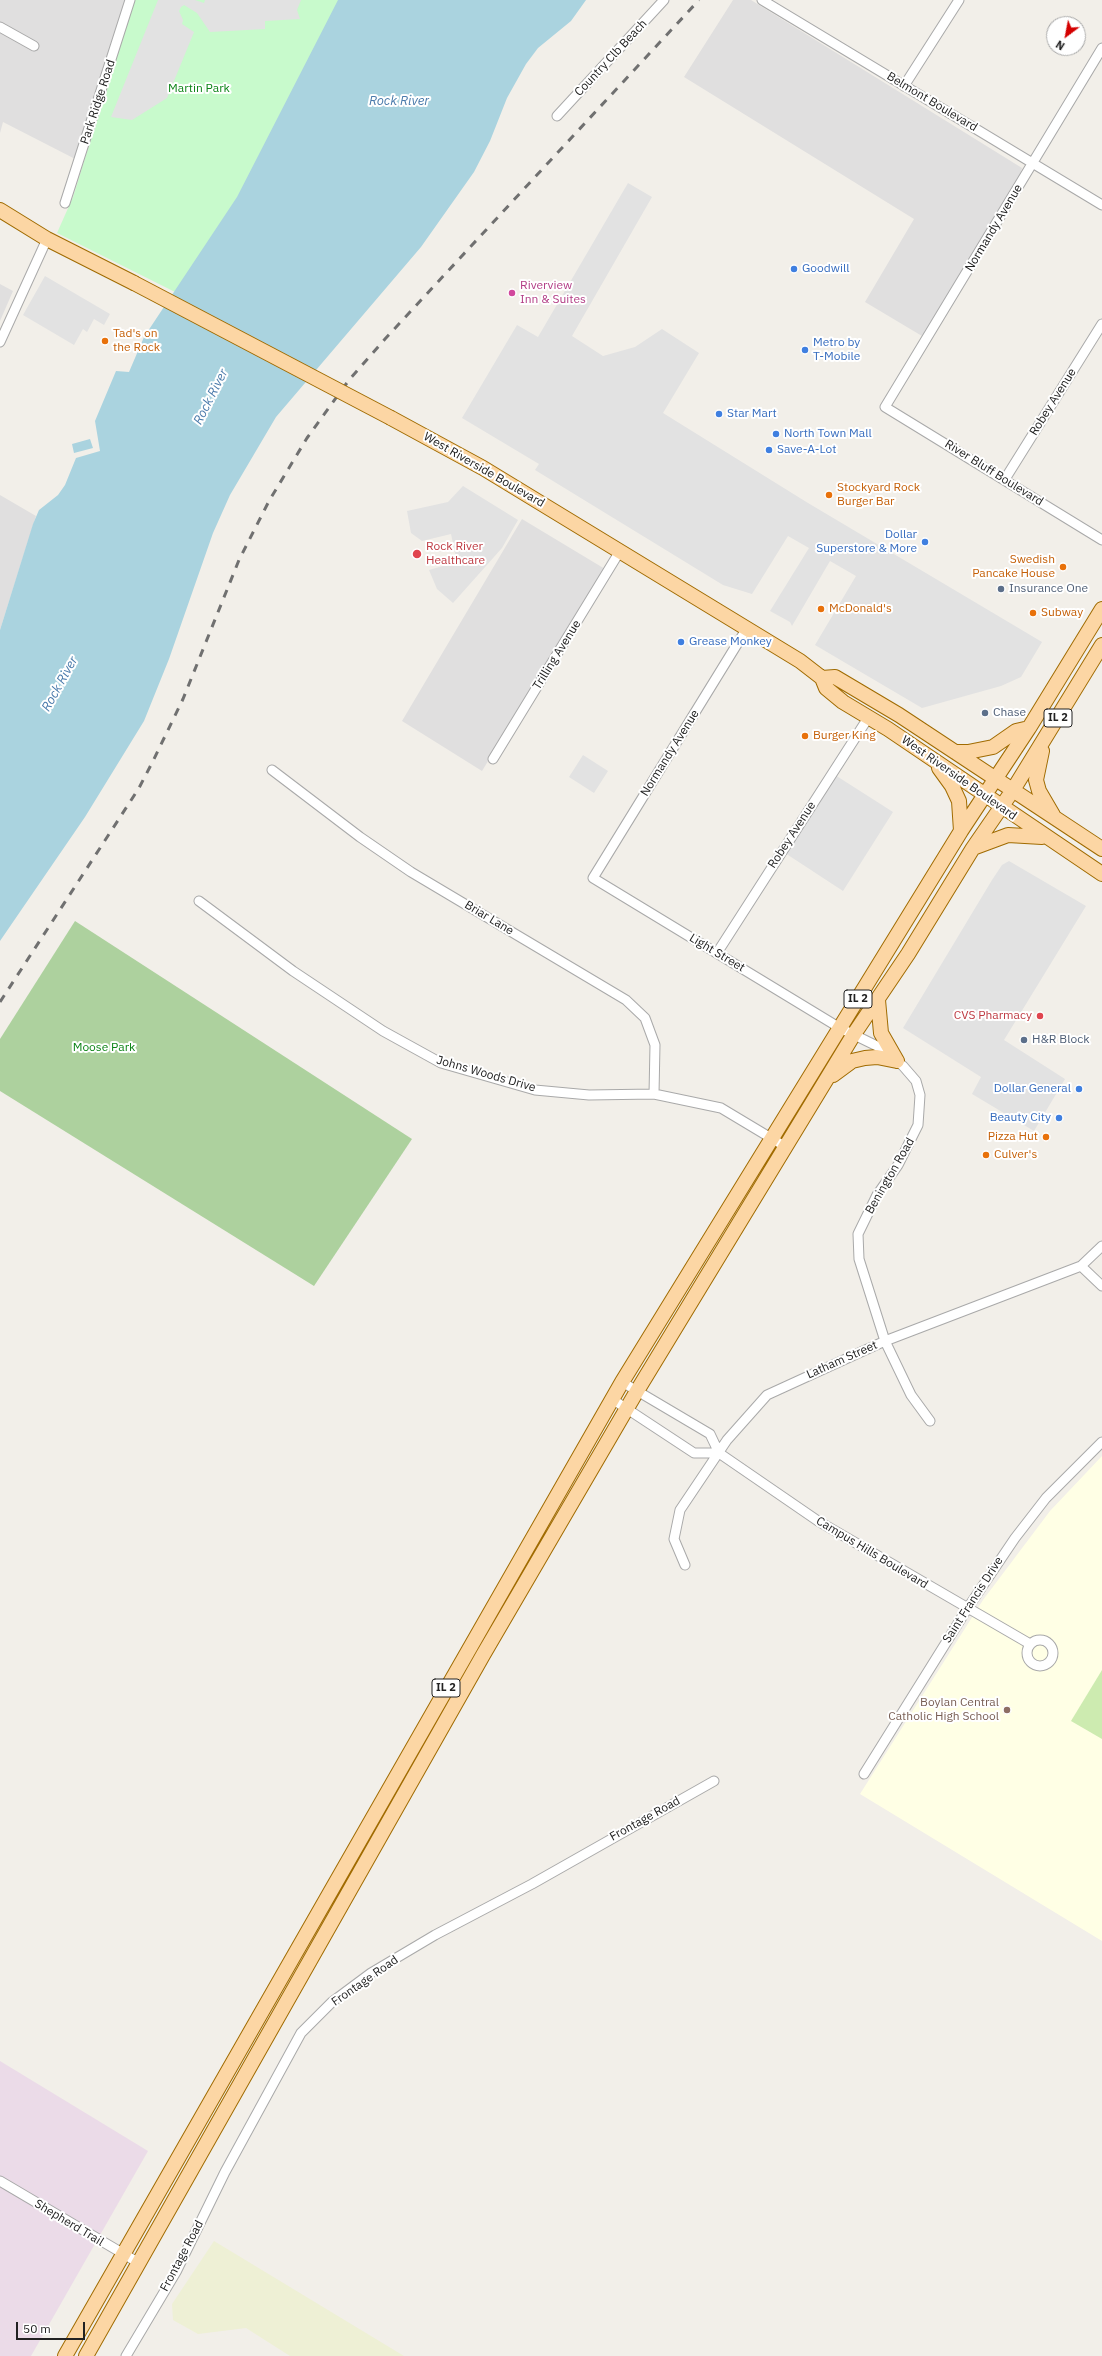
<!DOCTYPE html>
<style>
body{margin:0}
#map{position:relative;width:1102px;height:2356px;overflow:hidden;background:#f2efe9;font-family:"IBM Plex Sans",sans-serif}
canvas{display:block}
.north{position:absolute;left:1046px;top:16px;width:40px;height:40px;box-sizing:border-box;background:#fff;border:1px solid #a7a7a7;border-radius:50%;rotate:212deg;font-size:11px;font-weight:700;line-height:16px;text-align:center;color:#222}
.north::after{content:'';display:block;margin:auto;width:14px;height:18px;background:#d40000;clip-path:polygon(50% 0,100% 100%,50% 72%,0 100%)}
.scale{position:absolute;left:16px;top:2322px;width:69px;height:18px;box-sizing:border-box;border:2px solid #222;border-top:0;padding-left:5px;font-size:12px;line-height:14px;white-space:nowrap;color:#222;-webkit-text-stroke:3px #fff;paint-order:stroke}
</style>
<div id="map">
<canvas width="1102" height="2356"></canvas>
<div class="north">N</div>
<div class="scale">50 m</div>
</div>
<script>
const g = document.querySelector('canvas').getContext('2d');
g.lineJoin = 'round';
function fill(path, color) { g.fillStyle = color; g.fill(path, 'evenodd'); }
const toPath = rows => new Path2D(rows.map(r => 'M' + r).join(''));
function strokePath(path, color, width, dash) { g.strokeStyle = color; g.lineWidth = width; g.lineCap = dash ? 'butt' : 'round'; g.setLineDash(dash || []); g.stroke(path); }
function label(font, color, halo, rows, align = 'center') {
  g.font = font + ' "IBM Plex Sans",sans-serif'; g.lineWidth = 4; g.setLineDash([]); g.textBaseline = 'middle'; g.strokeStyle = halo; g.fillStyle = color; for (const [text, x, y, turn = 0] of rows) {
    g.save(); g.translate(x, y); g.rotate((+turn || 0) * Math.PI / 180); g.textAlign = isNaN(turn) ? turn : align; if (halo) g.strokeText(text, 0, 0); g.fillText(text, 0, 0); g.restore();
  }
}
fill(toPath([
 [0,0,134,0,83,163,3,122,0,133],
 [733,0,751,0,1022,168,1020,177,922,336,865,302,914,219,684,77],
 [0,284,13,291,0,321],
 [0,495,36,516,0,630],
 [522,519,605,569,482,771,402,721]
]), '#e0dfdf');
fill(toPath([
 [0,2061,148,2151,31,2356,0,2356]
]), '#ebdbe8');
fill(toPath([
 [1102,1456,1102,1941,860,1794,983,1600,1050,1511]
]), '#ffffe5');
fill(toPath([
 [214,2241,404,2356,290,2356,246,2328,198,2334,173,2320,172,2304]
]), '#eef0d5');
fill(toPath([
 [1102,1670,1102,1739,1071,1721]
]), '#cdebb0');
fill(toPath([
 [75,921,412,1139,314,1286,0,1091,0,1039]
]), '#add19e');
fill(toPath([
 [134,0,342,0,274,138,179,294,57,233,73,197]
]), '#c8facc');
fill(toPath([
 [158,0,195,0,204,3,205,0,301,0,297,10,300,19,265,21,265,29,210,32,197,13,184,5,181,7,179,11,183,20,182,24,194,32,167,98,132,120,111,117],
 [628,183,652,197,572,336,603,356,635,347,662,329,699,353,663,413,808,503,1042,642,1021,677,1001,686,922,708,815,645,856,576,830,561,792,626,790,622,770,611,809,548,788,536,752,594,723,585,535,470,539,464,462,418,517,325,538,337],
 [45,276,110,314,104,325,94,319,87,332,83,329,74,345,23,315],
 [463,486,518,520,502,548,453,603,437,589,429,570,457,562,451,534,422,541,411,533,407,511,448,502],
 [583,755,608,771,594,793,569,777],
 [835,775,893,812,843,891,785,853],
 [1009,861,1086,906,1004,1040,1065,1079,1034,1131,972,1094,981,1077,903,1028,992,880,1002,865]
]), '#e2e2e2');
fill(toPath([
 [338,0,586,0,571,21,538,48,526,64,507,98,490,141,474,172,421,247,276,417,230,495,213,533,169,659,144,721,85,817,0,941,0,630,33,524,39,510,58,495,65,485,76,458,100,451,95,421,116,371,129,372,144,337,237,197],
 [90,439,93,448,74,453,72,444]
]), '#aad3df');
const street = toPath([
 [762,0,1102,205],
 [0,27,34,46],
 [1102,48,885,407,1102,540],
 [904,86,959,0],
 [557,116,664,0],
 [65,203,130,0],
 [0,342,47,239],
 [1005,479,1102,324],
 [747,628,593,878,840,1028,879,1047,903,1066,916,1081,920,1095,918,1125,898,1165,877,1195,858,1234,859,1259,885,1341,911,1395,930,1421],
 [493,759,620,551],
 [272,770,360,837,411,872,626,1000,645,1018,655,1045,654,1094],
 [199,901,293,971,383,1031,441,1063,535,1090,589,1095,654,1094,721,1108,786,1147],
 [717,953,868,718],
 [1081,1266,1102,1286],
 [622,1382,710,1434,719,1453,818,1521,1030,1644],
 [612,1399,694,1453,719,1453],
 [685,1565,674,1539,680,1510,727,1440,767,1395,885,1341,1081,1266,1102,1246],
 '1027 1653a13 13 0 1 1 26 0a13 13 0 1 1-26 0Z',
 [864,1774,967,1609,1015,1538,1046,1498,1102,1442],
 [0,2181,139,2263],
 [126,2356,176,2272,225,2172,301,2033,332,2002,371,1973,435,1935,532,1884,714,1781]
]);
const primary = toPath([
 [0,210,47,239,134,283],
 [391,418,483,468,800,661,822,678,826,688,843,702,888,729,1102,874],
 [822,678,835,677,899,715,1102,849],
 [1042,751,1036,780,1039,791,1053,815],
 [955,752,968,752,993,747,1016,731,1029,728],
 [939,768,952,786,959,801,961,831],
 [973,848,1008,835,1042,837],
 [878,1000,881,1033,897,1061],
 [833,1075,852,1061,865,1058,877,1057,897,1061],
 [65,2356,622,1382,961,831,1029,728,1102,609],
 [86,2356,483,1655,637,1391,854,1034,908,954,973,848,1013,790,1102,645]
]);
strokePath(street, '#a9a9a9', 11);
strokePath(primary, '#a06b00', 16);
strokePath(street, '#fff', 9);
strokePath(primary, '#fcd6a4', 14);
strokePath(toPath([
 [0,1002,139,788,153,761,183,699,239,560,269,501,307,438,349,380,385,339,699,0]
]), '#707070', 3, [8, 8]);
const primaryBridge = toPath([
 [134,283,391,418]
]);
strokePath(primaryBridge, '#a06b00', 16, []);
strokePath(primaryBridge, '#fcd6a4', 14);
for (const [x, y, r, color] of [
 [794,269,4,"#3f7fe0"],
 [512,293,4,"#d1479c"],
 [105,341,4,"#e8710a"],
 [805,350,4,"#3f7fe0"],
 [719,414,4,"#3f7fe0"],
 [776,434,4,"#3f7fe0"],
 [769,450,4,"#3f7fe0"],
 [829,495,4,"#e8710a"],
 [925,542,4,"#3f7fe0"],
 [417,554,5,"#e0444e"],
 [1063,567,4,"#e8710a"],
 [1001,589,4,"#5c6f8a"],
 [821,609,4,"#e8710a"],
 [1033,613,4,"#e8710a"],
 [681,642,4,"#3f7fe0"],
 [985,713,4,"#5c6f8a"],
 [805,736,4,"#e8710a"],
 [1040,1016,4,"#e0444e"],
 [1024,1040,4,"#5c6f8a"],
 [1079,1089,4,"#3f7fe0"],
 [1059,1118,4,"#3f7fe0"],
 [1046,1137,4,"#e8710a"],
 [986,1155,4,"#e8710a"],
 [1007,1710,4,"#8d6e63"]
]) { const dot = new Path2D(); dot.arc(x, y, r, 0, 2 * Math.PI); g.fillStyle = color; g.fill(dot); strokePath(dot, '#fff', 1.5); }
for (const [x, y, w] of [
 [1058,718,28],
 [858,999,28],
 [446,1688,28]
]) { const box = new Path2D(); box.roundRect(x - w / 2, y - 9, w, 18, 3); g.fillStyle = '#fff'; g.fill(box); strokePath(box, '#222', 1); }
label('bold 11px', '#222', null, [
 ["IL 2",1058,718],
 ["IL 2",858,999],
 ["IL 2",446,1688]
]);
label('12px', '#222', '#fff', [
 ["Country Clb Beach",611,58,-47],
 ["Park Ridge Road",98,102,-72],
 ["Belmont Boulevard",932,102,31],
 ["Normandy Avenue",994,228,-59],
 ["Robey Avenue",1053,402,-58],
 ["West Riverside Boulevard",484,470,30],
 ["River Bluff Boulevard",994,473,32],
 ["Trilling Avenue",557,655,-58],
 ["Normandy Avenue",670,753,-58],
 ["West Riverside Boulevard",959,778,35],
 ["Robey Avenue",792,835,-57],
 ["Briar Lane",489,918,31],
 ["Light Street",717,953,31],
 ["Johns Woods Drive",486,1074,16],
 ["Benington Road",890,1176,-60],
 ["Latham Street",842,1360,-24],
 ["Campus Hills Boulevard",872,1553,31],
 ["Saint Francis Drive",973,1600,-57],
 ["Frontage Road",645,1819,-29],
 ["Frontage Road",365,1981,-35],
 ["Shepherd Trail",69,2223,31],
 ["Frontage Road",182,2256,-62]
]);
label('12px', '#0c8416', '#fff', [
 ["Martin Park",199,89],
 ["Moose Park",104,1048]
]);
label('12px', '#366cbe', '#fff', [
 ["Goodwill",802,269],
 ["Metro by",813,343],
 ["T-Mobile",813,357],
 ["Star Mart",727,414],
 ["North Town Mall",784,434],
 ["Save-A-Lot",777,450],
 ["Dollar",917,535,"right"],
 ["Superstore & More",917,549,"right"],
 ["Grease Monkey",689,642],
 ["Dollar General",1071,1089,"right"],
 ["Beauty City",1051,1118,"right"]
], 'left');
label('12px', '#b23c85', '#fff', [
 ["Riverview",520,286],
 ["Inn & Suites",520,300]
], 'left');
label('12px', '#c56008', '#fff', [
 ["Tad's on",113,334],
 ["the Rock",113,348],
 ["Stockyard Rock",837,488],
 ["Burger Bar",837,502],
 ["Swedish",1055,560,"right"],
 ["Pancake House",1055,574,"right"],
 ["McDonald's",829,609],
 ["Subway",1041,613],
 ["Burger King",813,736],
 ["Pizza Hut",1038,1137,"right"],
 ["Culver's",994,1155]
], 'left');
label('12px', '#be3a42', '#fff', [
 ["Rock River",426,547],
 ["Healthcare",426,561],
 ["CVS Pharmacy",1032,1016,"right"]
], 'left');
label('12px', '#4e5e75', '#fff', [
 ["Insurance One",1009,589],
 ["Chase",993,713],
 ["H&R Block",1032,1040]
], 'left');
label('12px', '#785e54', '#fff', [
 ["Boylan Central",999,1703],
 ["Catholic High School",999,1717]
], 'right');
label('italic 13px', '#4a7aab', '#fff', [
 ["Rock River",399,101],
 ["Rock River",211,397,-63],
 ["Rock River",60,684,-61]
]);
</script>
